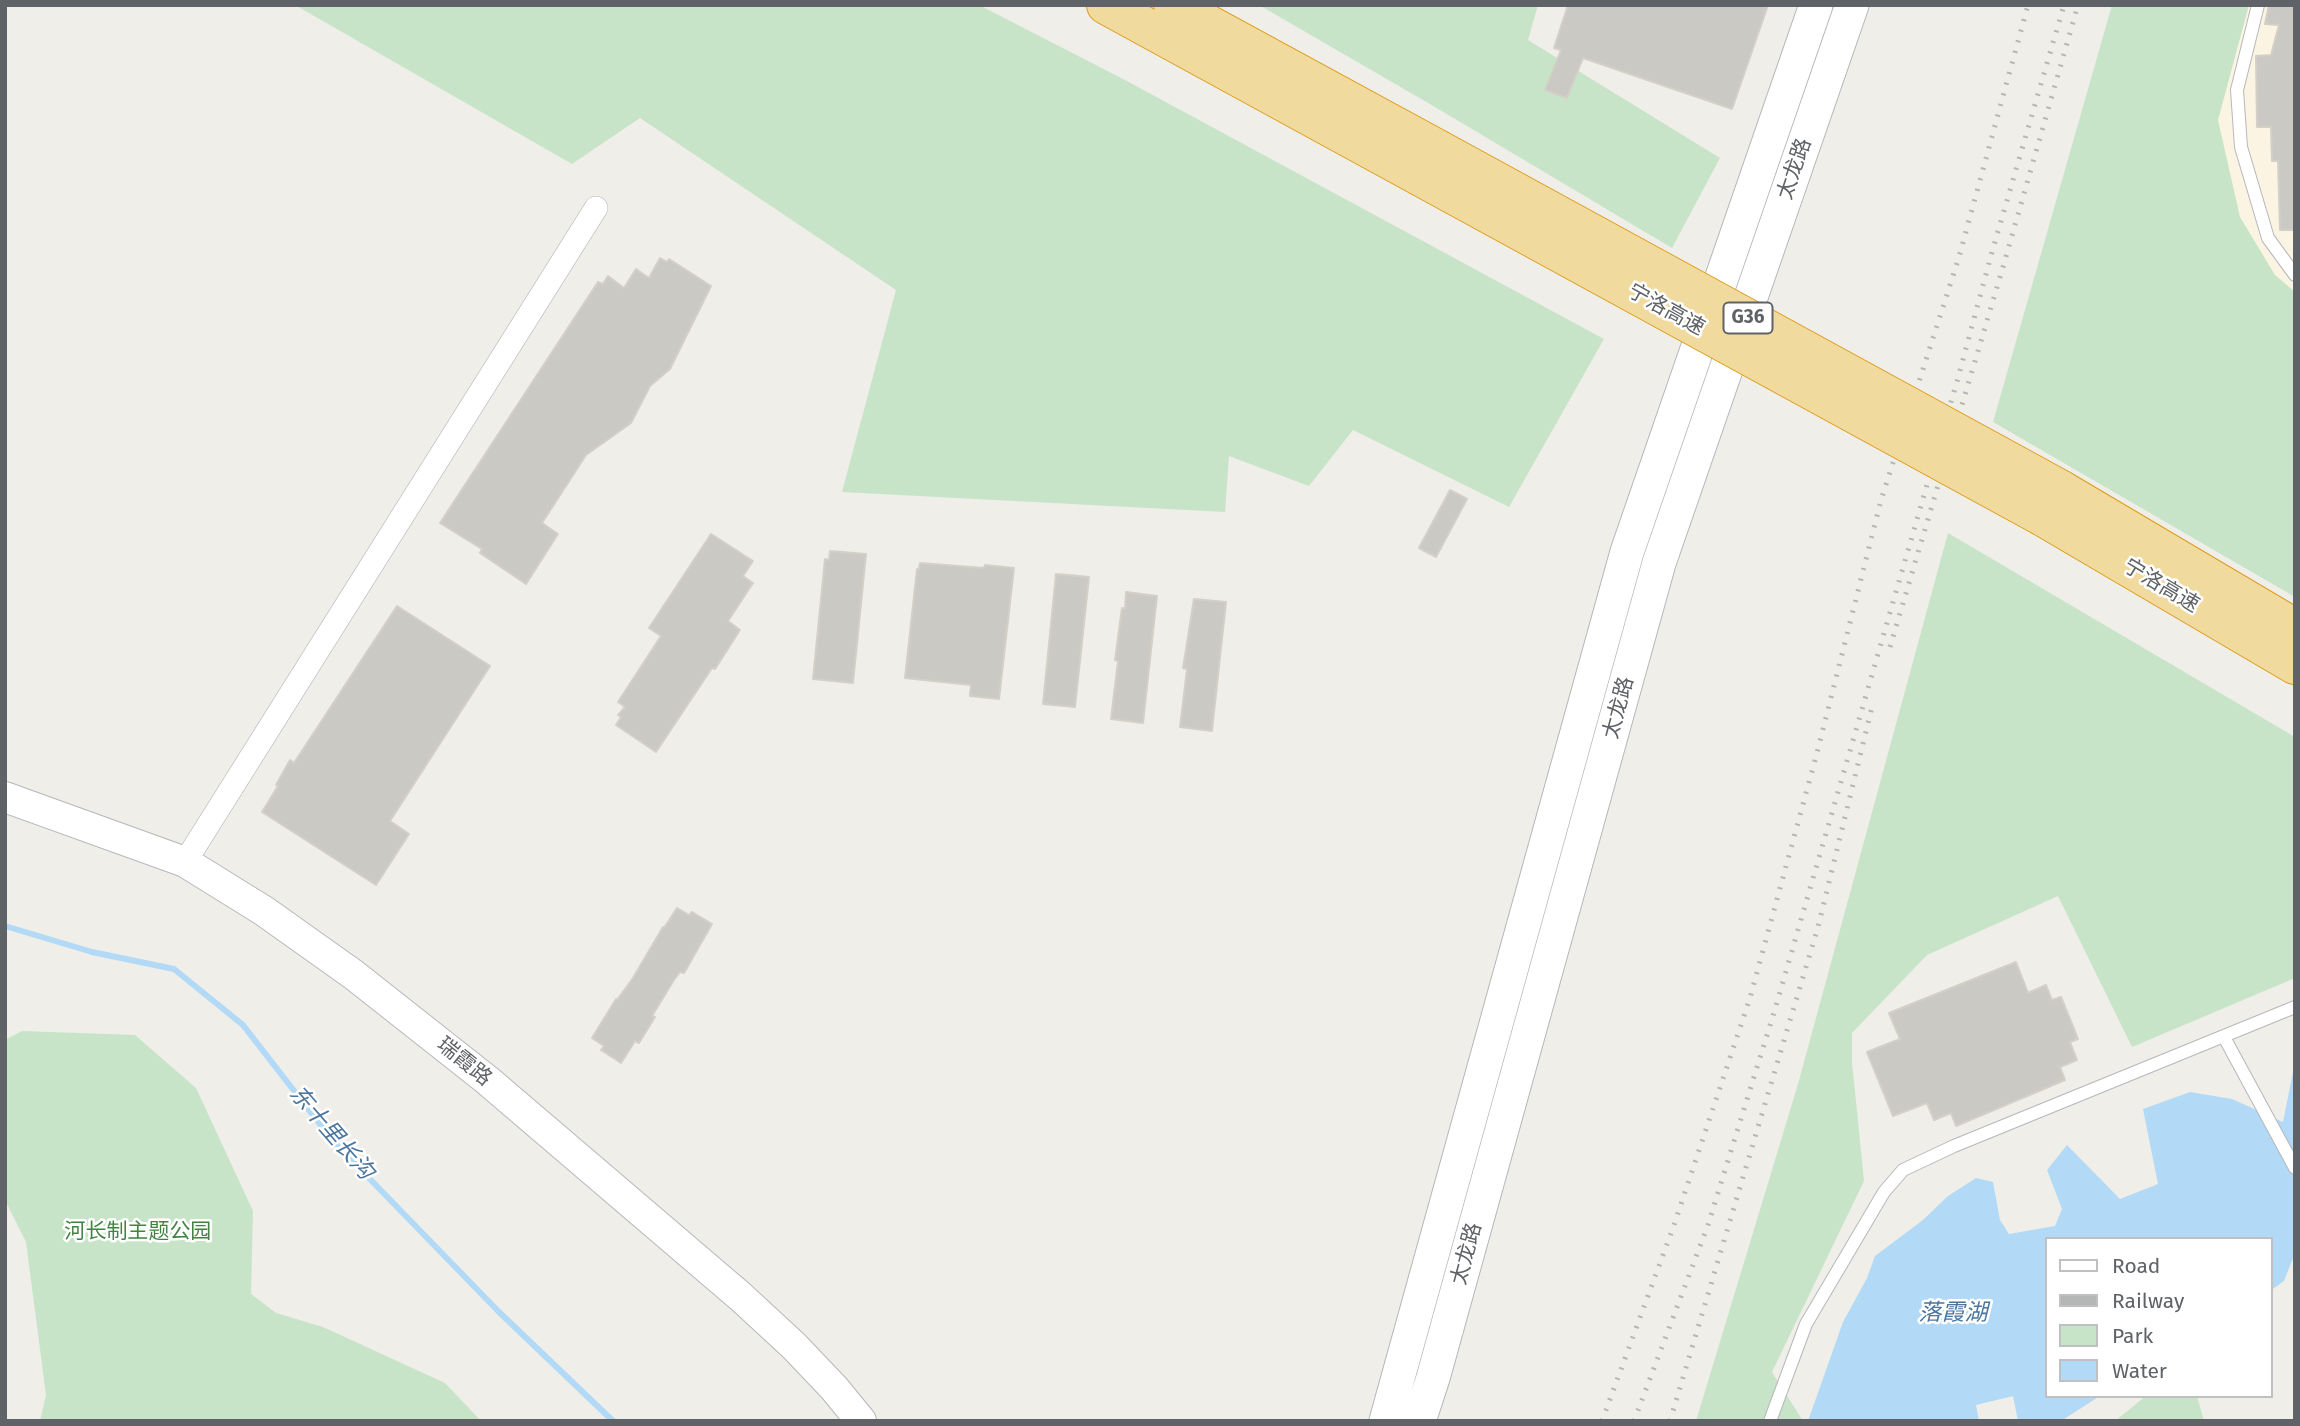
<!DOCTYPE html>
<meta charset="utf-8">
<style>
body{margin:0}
#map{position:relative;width:2300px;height:1426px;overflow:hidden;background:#efeee8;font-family:"Fira Sans",sans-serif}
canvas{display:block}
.frame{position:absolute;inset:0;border:7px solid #5f6266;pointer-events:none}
.legend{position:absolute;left:2045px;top:1237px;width:228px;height:161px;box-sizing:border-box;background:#fff;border:2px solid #bfc0c2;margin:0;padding:9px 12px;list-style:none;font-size:21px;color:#5f6266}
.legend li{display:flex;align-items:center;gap:14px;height:35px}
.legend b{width:35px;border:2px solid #bfc0c2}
</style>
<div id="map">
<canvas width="2300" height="1426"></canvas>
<div class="frame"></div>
<ul class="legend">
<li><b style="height:9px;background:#fff"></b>Road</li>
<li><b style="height:9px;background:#b5b6b6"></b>Railway</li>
<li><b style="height:19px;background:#c8e4c8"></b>Park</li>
<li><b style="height:19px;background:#b2daf6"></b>Water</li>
</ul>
</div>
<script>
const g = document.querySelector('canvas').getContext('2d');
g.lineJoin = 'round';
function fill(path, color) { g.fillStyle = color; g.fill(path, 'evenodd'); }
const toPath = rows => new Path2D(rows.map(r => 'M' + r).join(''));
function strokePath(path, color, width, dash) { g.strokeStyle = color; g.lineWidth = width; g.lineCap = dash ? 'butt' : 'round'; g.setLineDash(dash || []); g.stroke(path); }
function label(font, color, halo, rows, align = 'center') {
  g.font = font + ' "Fira Sans","Noto Sans SC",sans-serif'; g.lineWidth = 5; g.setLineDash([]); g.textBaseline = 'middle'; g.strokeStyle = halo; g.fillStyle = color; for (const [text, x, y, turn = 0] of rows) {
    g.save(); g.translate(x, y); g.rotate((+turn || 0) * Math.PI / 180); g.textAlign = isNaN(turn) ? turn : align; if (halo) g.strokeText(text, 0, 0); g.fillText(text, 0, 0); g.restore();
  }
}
fill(toPath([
 [2232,5,2295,5,2295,314,2197,285]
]), '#fbf4e2');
fill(toPath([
 [295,5,979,5,1125,80,1604,339,1509,507,1353,430,1309,486,1229,456,1225,512,842,492,896,290,640,118,572,164],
 [1259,5,1538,5,1528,40,1720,158,1672,248,1435,107],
 [2112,5,2249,5,2218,120,2240,217,2275,275,2295,292,2295,597,1993,422],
 [1948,533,2295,737,2295,978,2132,1047,2058,896,1927,955,1852,1033,1852,1062,1864,1181,1772,1372,1803,1421,1696,1421,1798,1084],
 [22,1031,135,1035,196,1088,253,1211,251,1294,276,1313,323,1327,445,1383,481,1421,40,1421,46,1395,26,1242,5,1200,5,1040],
 [2146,1396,2197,1396,2204,1421,2115,1421]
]), '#c8e4c8');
fill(toPath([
 [2295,1062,2295,1217,2293,1219,2295,1224,2295,1253,2284,1281,2270,1291,2270,1239,2046,1239,2046,1396,2100,1396,2061,1421,2018,1421,2013,1396,1976,1405,1979,1421,1808,1421,1843,1322,1867,1278,1875,1256,1923,1220,1948,1196,1976,1178,1993,1182,2000,1220,2009,1234,2055,1226,2062,1209,2047,1170,2067,1145,2120,1199,2158,1184,2143,1109,2190,1092,2232,1099,2283,1122]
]), '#b2daf6');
strokePath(toPath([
 [5,926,92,952,174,969,243,1025,333,1141,499,1312,613,1421]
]), '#b2daf6', 6);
const building = toPath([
 [1568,5,1768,5,1732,109,1583,58,1567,98,1545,90,1561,50,1554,48,1568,5],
 [2269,5,2295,5,2295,230,2280,230,2278,161,2272,161,2271,127,2257,127,2256,56,2271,55,2279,25,2265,24,2269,5],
 [660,258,667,262,669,259,711,286,670,369,650,386,631,423,586,455,542,523,558,534,526,584,480,553,482,549,440,523,598,282,603,284,608,276,624,288,636,269,649,278,660,258],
 [1450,490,1467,499,1436,557,1419,548,1450,490],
 [711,534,753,561,743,576,753,583,728,621,740,630,715,669,712,668,656,752,616,725,621,717,618,715,625,707,618,702,661,636,649,628,711,534],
 [830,551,866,554,853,683,813,679,825,559,829,560,830,551],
 [920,563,984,568,985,565,1014,568,999,699,970,696,971,685,905,678,917,569,919,569,920,563],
 [1056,574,1089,577,1075,707,1043,704,1056,574],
 [1126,592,1157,596,1143,723,1111,719,1118,661,1115,660,1122,608,1125,609,1126,592],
 [1194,599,1226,602,1212,731,1180,727,1187,669,1183,668,1194,599],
 [397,606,490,666,390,821,409,834,376,885,262,812,278,786,276,785,290,760,294,763,397,606],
 [677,908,689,915,692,912,712,924,684,973,680,972,674,980,652,1016,655,1017,639,1043,635,1041,621,1063,601,1050,604,1046,592,1038,616,999,617,1000,633,978,663,927,664,928,677,908],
 [2016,962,2028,993,2046,985,2052,1000,2061,997,2078,1039,2070,1042,2077,1060,2060,1067,2065,1080,1956,1126,1951,1113,1934,1120,1927,1103,1893,1116,1867,1052,1900,1039,1889,1013,2016,962]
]);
fill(building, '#cbc9c4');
strokePath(building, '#d4cfc7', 2);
const service = toPath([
 [2258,5,2237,90,2241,147,2268,238,2295,275],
 [2224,1037,2295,1168],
 [1770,1421,1806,1324,1884,1192,1903,1170,1954,1146,2295,1007]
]);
const minor = toPath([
 [185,862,596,208]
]);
const tertiary = toPath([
 [5,797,185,862,264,911,354,975,487,1080,741,1297,794,1346,834,1388,861,1421]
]);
const secondary = toPath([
 [1386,1421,1627,552,1816,5],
 [1419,1421,1433,1378,1659,563,1852,5]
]);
const motorway = toPath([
 [1106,5,1419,176],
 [1173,5,1436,148],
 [2060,489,2295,628],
 [2043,517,2295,665]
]);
strokePath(service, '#b5b7bb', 14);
strokePath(minor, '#b5b7bb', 24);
strokePath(tertiary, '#b5b7bb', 32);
strokePath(secondary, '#b4b7ba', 35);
strokePath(motorway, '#dd9c1b', 40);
strokePath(service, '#fff', 12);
strokePath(minor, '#fff', 23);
strokePath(tertiary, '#fff', 30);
strokePath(secondary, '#fff', 33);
strokePath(motorway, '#f1da9d', 38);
strokePath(toPath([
 [1890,647,2003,267,2078,5],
 [1602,1421,1674,1225,1750,998,1817,753,1881,500,1959,257,2028,5],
 [1634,1421,1708,1225,1776,1006,1958,378,1992,252,2064,5],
 [1670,1421,1818,927,1872,707]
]), '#b5b6b6', 5, [2, 9]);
const motorwayBridge = toPath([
 [1436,148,2060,489],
 [1419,176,2043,517]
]);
strokePath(motorwayBridge, '#dd9c1b', 40, []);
strokePath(motorwayBridge, '#f1da9d', 38);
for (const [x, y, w] of [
 [1748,318,49]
]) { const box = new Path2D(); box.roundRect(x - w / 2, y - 15.5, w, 31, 5); g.fillStyle = '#fff'; g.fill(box); strokePath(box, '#5f6266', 2); }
label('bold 19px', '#5f6266', null, [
 ["G36",1748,318]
]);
label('21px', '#5f6266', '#fff', [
 ["太龙路",1795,169,-71],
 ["宁洛高速",1666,310,29],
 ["宁洛高速",2161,586,31],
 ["太龙路",1619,708,-75],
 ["瑞霞路",464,1062,39],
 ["太龙路",1467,1254,-75]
]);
label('21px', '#418442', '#fff', [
 ["河长制主题公园",138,1232]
]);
label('italic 23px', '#4c769e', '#fff', [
 ["东十里长沟",331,1133,49],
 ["落霞湖",1953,1314]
]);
</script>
